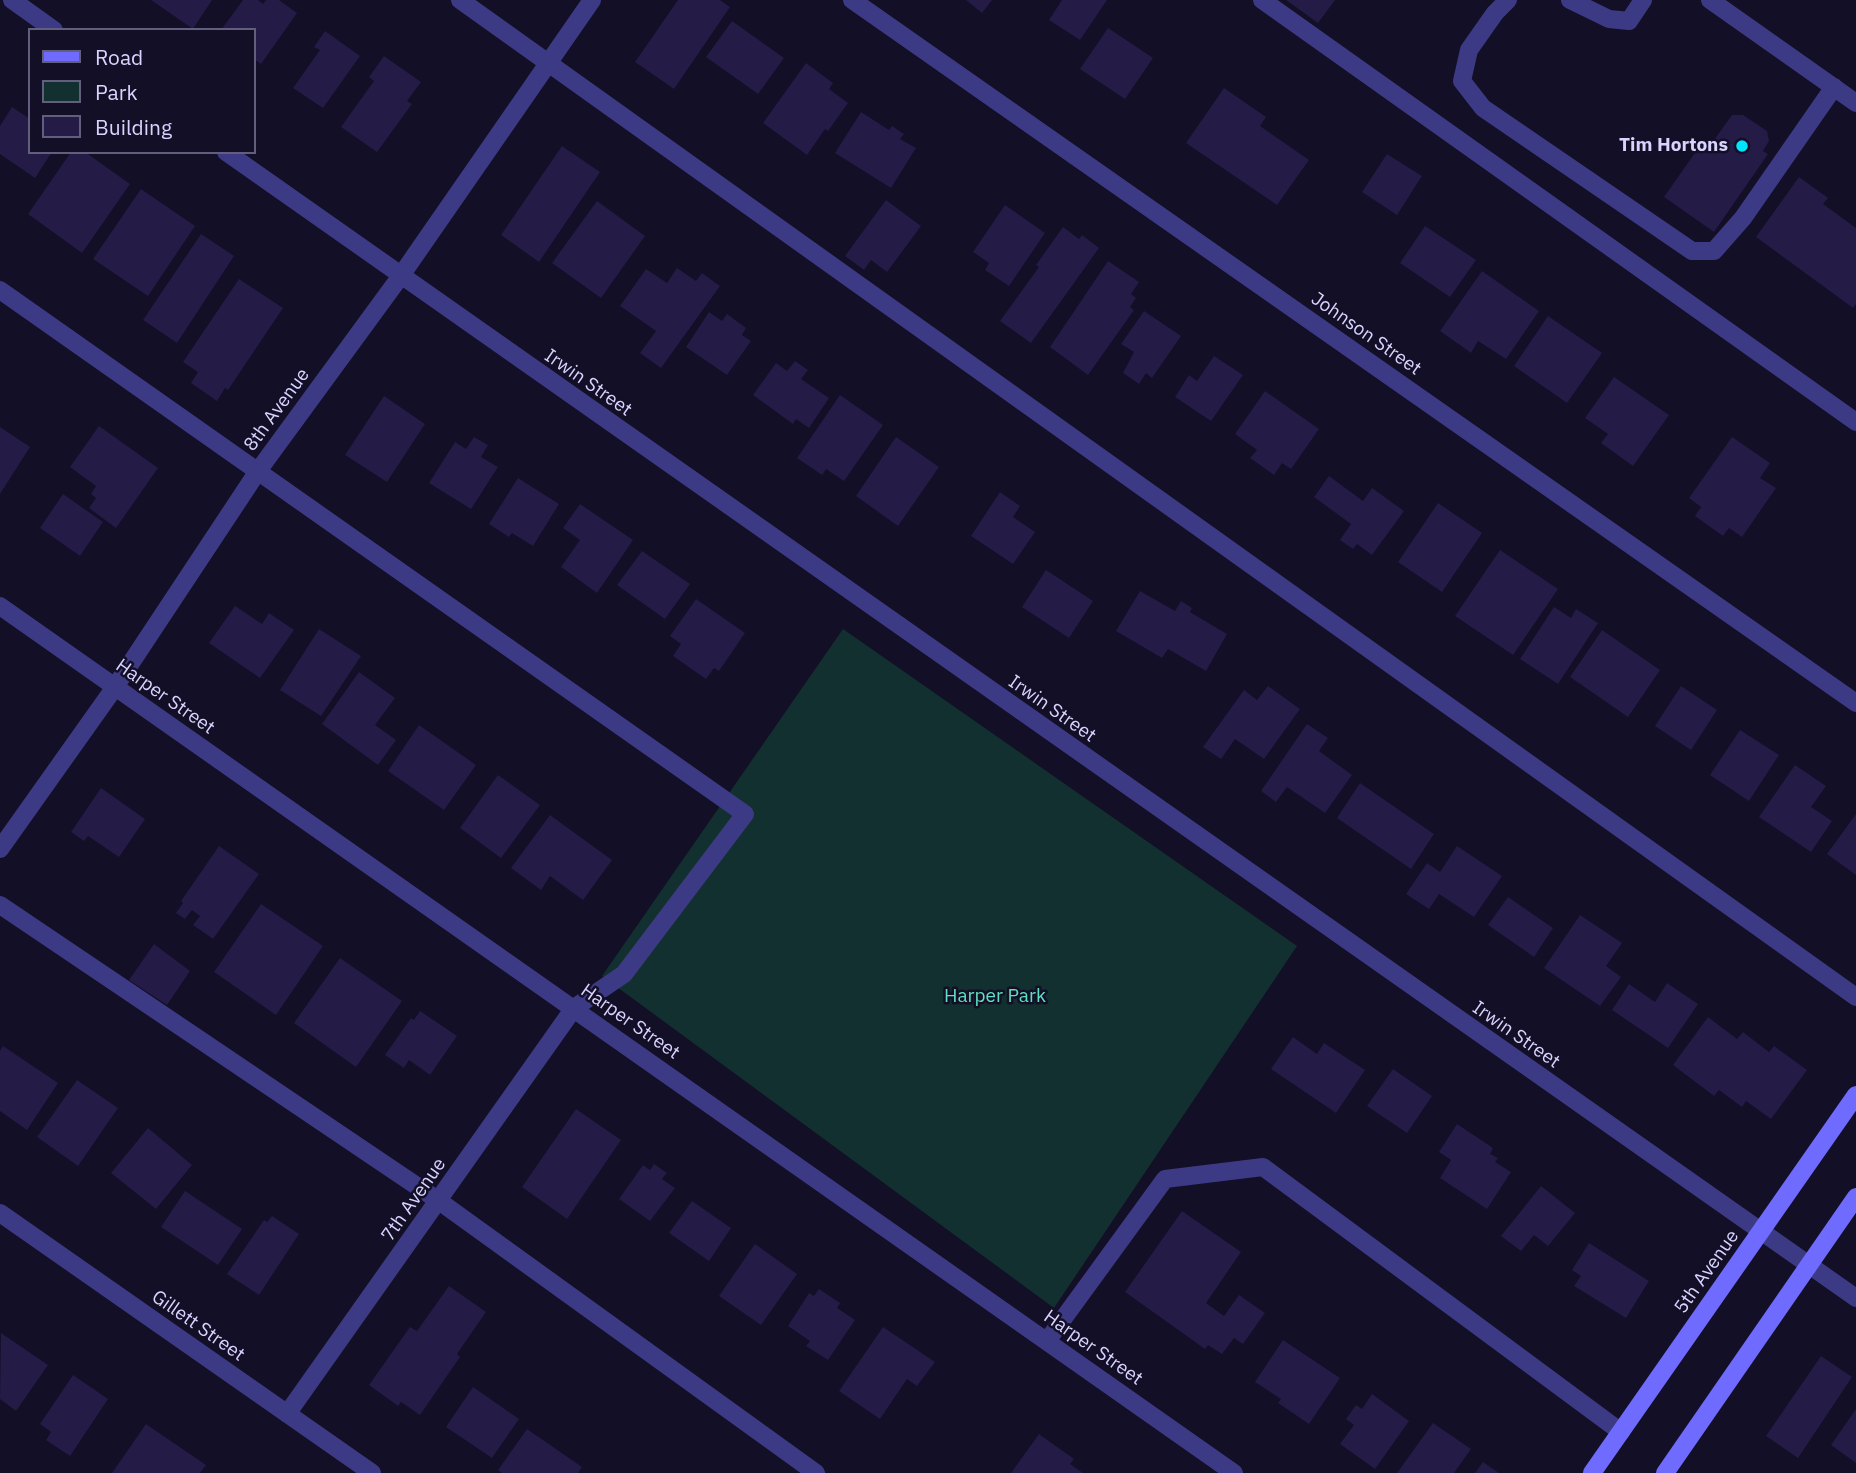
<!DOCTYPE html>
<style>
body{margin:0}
#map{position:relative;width:1856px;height:1473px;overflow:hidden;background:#130f26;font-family:"IBM Plex Sans",sans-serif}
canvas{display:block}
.legend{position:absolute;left:28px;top:28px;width:228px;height:126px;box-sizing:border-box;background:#130f26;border:2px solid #625e7d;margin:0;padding:9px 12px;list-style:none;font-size:21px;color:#d9d4ff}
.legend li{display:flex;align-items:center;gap:14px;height:35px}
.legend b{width:35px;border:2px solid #625e7d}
</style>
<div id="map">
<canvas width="1856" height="1473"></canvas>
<ul class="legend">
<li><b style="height:9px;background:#6f6bff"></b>Road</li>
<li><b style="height:19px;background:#12302f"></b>Park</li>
<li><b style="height:19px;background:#241b47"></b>Building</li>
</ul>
</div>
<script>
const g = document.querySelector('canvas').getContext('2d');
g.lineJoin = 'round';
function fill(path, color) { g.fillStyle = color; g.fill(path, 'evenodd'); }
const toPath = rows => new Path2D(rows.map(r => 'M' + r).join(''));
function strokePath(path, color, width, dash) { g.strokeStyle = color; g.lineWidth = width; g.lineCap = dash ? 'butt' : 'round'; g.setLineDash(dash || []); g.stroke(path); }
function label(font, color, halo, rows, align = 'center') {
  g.font = font + ' "IBM Plex Sans",sans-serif'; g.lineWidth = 5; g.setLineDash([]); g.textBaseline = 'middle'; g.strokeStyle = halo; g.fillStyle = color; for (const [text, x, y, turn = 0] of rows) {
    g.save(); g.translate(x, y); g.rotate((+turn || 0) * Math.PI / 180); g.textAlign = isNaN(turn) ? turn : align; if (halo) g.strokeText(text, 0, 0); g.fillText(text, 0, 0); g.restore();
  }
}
fill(toPath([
 [843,629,1297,946,1054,1308,602,976]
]), '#12302f');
fill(toPath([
 [151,0,212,0,193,29],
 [243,0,258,0,263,4,266,0,279,0,297,13,261,64,254,59,254,30,221,30],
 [678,0,720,0,730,7,674,89,635,62],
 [966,0,992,0,982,13],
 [1062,0,1107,0,1080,40,1049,20],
 [1286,0,1335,0,1318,23],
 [732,21,784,58,758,94,706,57],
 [1108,28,1153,58,1125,99,1080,69],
 [325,31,360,56,323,108,293,88,320,50,314,47],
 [384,56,421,82,407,101,412,104,377,152,341,127,374,81,369,77],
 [806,63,833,83,829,89,848,103,828,131,825,129,807,155,763,123],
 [1224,88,1266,117,1260,126,1309,160,1277,205,1186,143],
 [12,107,30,119,30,152,52,152,35,178,0,154,0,126],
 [861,112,889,130,892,126,904,134,900,139,916,148,891,188,835,153],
 [1732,115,1743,115,1767,131,1769,141,1763,151,1768,154,1714,232,1664,197,1704,140,1714,140],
 [562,146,600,172,539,262,501,235],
 [71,152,85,152,130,184,82,253,28,214],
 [1387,154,1422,176,1397,215,1362,192],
 [1799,177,1828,198,1823,204,1856,228,1856,304,1853,308,1756,237],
 [141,189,195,226,148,296,93,259],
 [886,200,921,226,887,272,871,260,864,270,845,256],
 [597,201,645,236,601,298,552,263],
 [1005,205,1045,233,1009,286,985,270,989,263,973,252],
 [1425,226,1476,260,1450,297,1400,263],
 [1063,227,1079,239,1082,235,1099,248,1031,343,1000,321,1039,267,1036,265],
 [201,234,234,256,177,343,143,320],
 [1108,261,1139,282,1131,294,1136,298,1130,307,1134,310,1088,375,1050,347],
 [677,268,696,281,702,273,720,286,661,368,640,353,656,331,620,306,646,269,667,283],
 [1482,271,1539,311,1506,359,1478,341,1471,353,1440,331],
 [239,279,283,308,228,390,225,388,217,401,191,383,198,372,183,362],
 [1144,311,1181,336,1152,378,1146,373,1139,384,1123,373,1134,352,1121,344],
 [709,312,722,321,727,314,746,328,742,335,751,341,727,375,686,347],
 [1548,316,1602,353,1567,403,1514,366],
 [1214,356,1243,375,1211,421,1175,397,1189,375,1197,381],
 [795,361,808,370,801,379,829,398,809,428,796,419,793,424,753,395,776,363,787,371],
 [1614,377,1669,415,1633,466,1601,443,1608,434,1585,418],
 [1265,391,1319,429,1291,469,1282,463,1274,475,1250,458,1257,450,1235,434],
 [840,395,883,425,844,481,826,469,822,475,797,458],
 [384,396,425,424,387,482,345,455],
 [99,426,158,468,116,528,89,508,96,498,91,494,96,486,70,467],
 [0,427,30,447,0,494],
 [474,437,488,445,481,457,498,467,471,509,429,483,455,442,466,449],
 [896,437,939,467,898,526,856,496],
 [1732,437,1770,463,1760,478,1776,488,1742,537,1729,528,1723,536,1695,516,1701,507,1689,498],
 [1329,476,1363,501,1372,488,1404,511,1372,555,1357,544,1353,549,1340,540,1351,524,1314,497],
 [518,478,559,504,533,546,512,533,509,537,489,524],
 [1000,492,1020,506,1013,517,1035,532,1013,564,971,536],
 [63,494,103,522,80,556,40,528],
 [1438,503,1482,533,1442,592,1398,562],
 [580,504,633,540,597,593,561,567,580,540,563,528],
 [1500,550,1558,589,1513,655,1455,616],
 [642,551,690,584,665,619,617,585],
 [1046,570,1093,601,1069,638,1022,607],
 [1140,591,1175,611,1181,601,1192,608,1190,612,1227,634,1206,671,1168,649,1162,658,1116,631],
 [696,599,745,633,719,671,714,668,706,679,673,656,681,644,670,636],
 [235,606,262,624,269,613,294,630,260,678,209,643],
 [1554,607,1571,618,1576,609,1598,623,1558,684,1520,659],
 [319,629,361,656,321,716,280,690],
 [1602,630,1660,670,1628,717,1570,677],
 [359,672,395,698,375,725,396,740,378,765,322,724],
 [1268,686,1300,709,1264,759,1235,739,1221,759,1203,747,1244,690,1257,700],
 [1681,686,1717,710,1691,750,1655,726],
 [1307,724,1328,738,1319,751,1352,775,1325,813,1287,787,1276,802,1261,791],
 [419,725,476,765,444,810,388,771],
 [1740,730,1779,755,1749,801,1710,775],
 [1795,765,1826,786,1811,807,1832,821,1811,852,1759,817],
 [498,775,540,805,501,858,460,828],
 [1360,783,1434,834,1411,869,1337,818],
 [101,788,145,819,119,857,88,836,84,841,71,832],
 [1856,814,1856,875,1827,854],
 [550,815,612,860,583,900,550,876,541,890,511,868],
 [219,846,259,874,213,939,193,925,200,916,192,910,185,919,176,913,183,903,181,901],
 [1457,846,1502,876,1474,917,1439,894,1429,909,1406,894,1427,863,1440,872],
 [1508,897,1553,928,1534,957,1488,925],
 [261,904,323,946,276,1015,214,972],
 [1580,915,1622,943,1606,966,1621,977,1600,1006,1544,968],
 [154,944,190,971,167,1005,129,980],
 [340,958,402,1001,356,1067,294,1023],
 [1667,983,1698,1004,1668,1048,1612,1010,1629,984,1655,1002],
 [420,1011,457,1036,430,1075,409,1060,404,1068,385,1055,411,1018,414,1020],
 [1708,1017,1737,1039,1743,1032,1769,1052,1774,1046,1807,1070,1771,1119,1746,1101,1742,1107,1719,1090,1714,1096,1673,1065],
 [1293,1037,1317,1054,1324,1043,1365,1070,1336,1113,1271,1069],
 [3,1046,58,1083,27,1130,0,1111,0,1051],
 [1393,1069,1432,1096,1407,1133,1367,1106],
 [77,1080,118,1108,78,1166,37,1137],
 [576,1109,621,1140,567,1219,522,1187],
 [1457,1124,1493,1148,1490,1154,1498,1158,1495,1162,1511,1172,1487,1209,1440,1178,1451,1160,1439,1152],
 [148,1128,192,1165,156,1209,111,1173],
 [654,1164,667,1173,662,1179,675,1188,650,1221,619,1199,643,1165,650,1170],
 [1541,1186,1575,1213,1548,1246,1534,1235,1521,1251,1501,1236],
 [185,1191,242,1229,218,1265,161,1227],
 [692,1201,731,1228,709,1261,669,1233],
 [1182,1211,1241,1252,1206,1303,1224,1316,1239,1295,1265,1313,1243,1344,1234,1338,1222,1354,1208,1345,1205,1349,1125,1292],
 [272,1216,299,1234,259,1295,227,1274,264,1220,267,1222],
 [1589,1243,1649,1281,1626,1318,1574,1286,1581,1276,1572,1270],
 [755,1244,797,1274,761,1325,719,1296],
 [449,1286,486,1312,457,1354,460,1357,420,1415,401,1402,398,1406,369,1385,410,1327,417,1331],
 [819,1289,840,1303,837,1308,855,1320,828,1360,806,1346,810,1341,788,1326,809,1293,814,1296],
 [883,1327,935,1362,917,1386,907,1379,880,1419,839,1391],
 [1,1333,48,1365,16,1411,0,1399],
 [1283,1340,1340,1378,1309,1424,1278,1403,1281,1399,1255,1382],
 [1821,1356,1852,1377,1798,1458,1766,1436],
 [73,1375,108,1399,70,1456,46,1440,51,1432,40,1424],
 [473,1387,519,1419,492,1458,446,1427],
 [1372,1394,1409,1421,1375,1469,1340,1444,1354,1425,1346,1419,1356,1405,1362,1409],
 [1856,1409,1856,1463,1831,1445],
 [1433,1423,1471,1449,1454,1473,1397,1473],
 [146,1424,206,1465,200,1473,112,1473],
 [527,1429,582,1467,578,1473,502,1473,498,1470],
 [1039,1434,1074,1459,1070,1464,1083,1473,1011,1473],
 [1483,1462,1499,1473,1475,1473]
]), '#241b47');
strokePath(toPath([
 [460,0,1856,997],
 [1262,0,1856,422],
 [1508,0,1495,13,1469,50,1462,81,1483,108,1692,251,1714,251,1743,218,1834,87],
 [1570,0,1609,19,1629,21,1643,0],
 [0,290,745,814,624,974,574,1008],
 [0,905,439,1201,816,1473],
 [1047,1341,1165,1179,1263,1167,1621,1432]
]), '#3d3a85', 18);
strokePath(toPath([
 [12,0,54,30],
 [852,0,1856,703],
 [1710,0,1856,103],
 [226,152,1856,1298],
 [0,606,1234,1473],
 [0,849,115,687,258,471,400,277,592,0],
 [0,1213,372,1473],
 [287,1414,574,1008]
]), '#3d3a85', 18);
strokePath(toPath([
 [1592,1473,1856,1095],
 [1665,1473,1856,1197]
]), '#6f6bff', 18);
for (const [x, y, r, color] of [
 [1742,146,7,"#00e5ff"]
]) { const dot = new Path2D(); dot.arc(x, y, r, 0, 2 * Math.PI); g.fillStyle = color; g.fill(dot); strokePath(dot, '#130f26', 2.5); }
label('bold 19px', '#d9d4ff', '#130f26', [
 ["Tim Hortons",1728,146]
], 'right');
label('19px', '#d9d4ff', '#130f26', [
 ["Johnson Street",1366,334,35],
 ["Irwin Street",588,383,35],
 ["8th Avenue",277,410,-54],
 ["Harper Street",165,697,35],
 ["Irwin Street",1052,709,35],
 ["Harper Street",630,1022,35],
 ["Irwin Street",1516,1035,35],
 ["7th Avenue",414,1200,-55],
 ["5th Avenue",1707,1272,-55],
 ["Gillett Street",198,1326,35],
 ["Harper Street",1093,1348,35]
]);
label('19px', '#5fe0c0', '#130f26', [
 ["Harper Park",995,997]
]);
</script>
